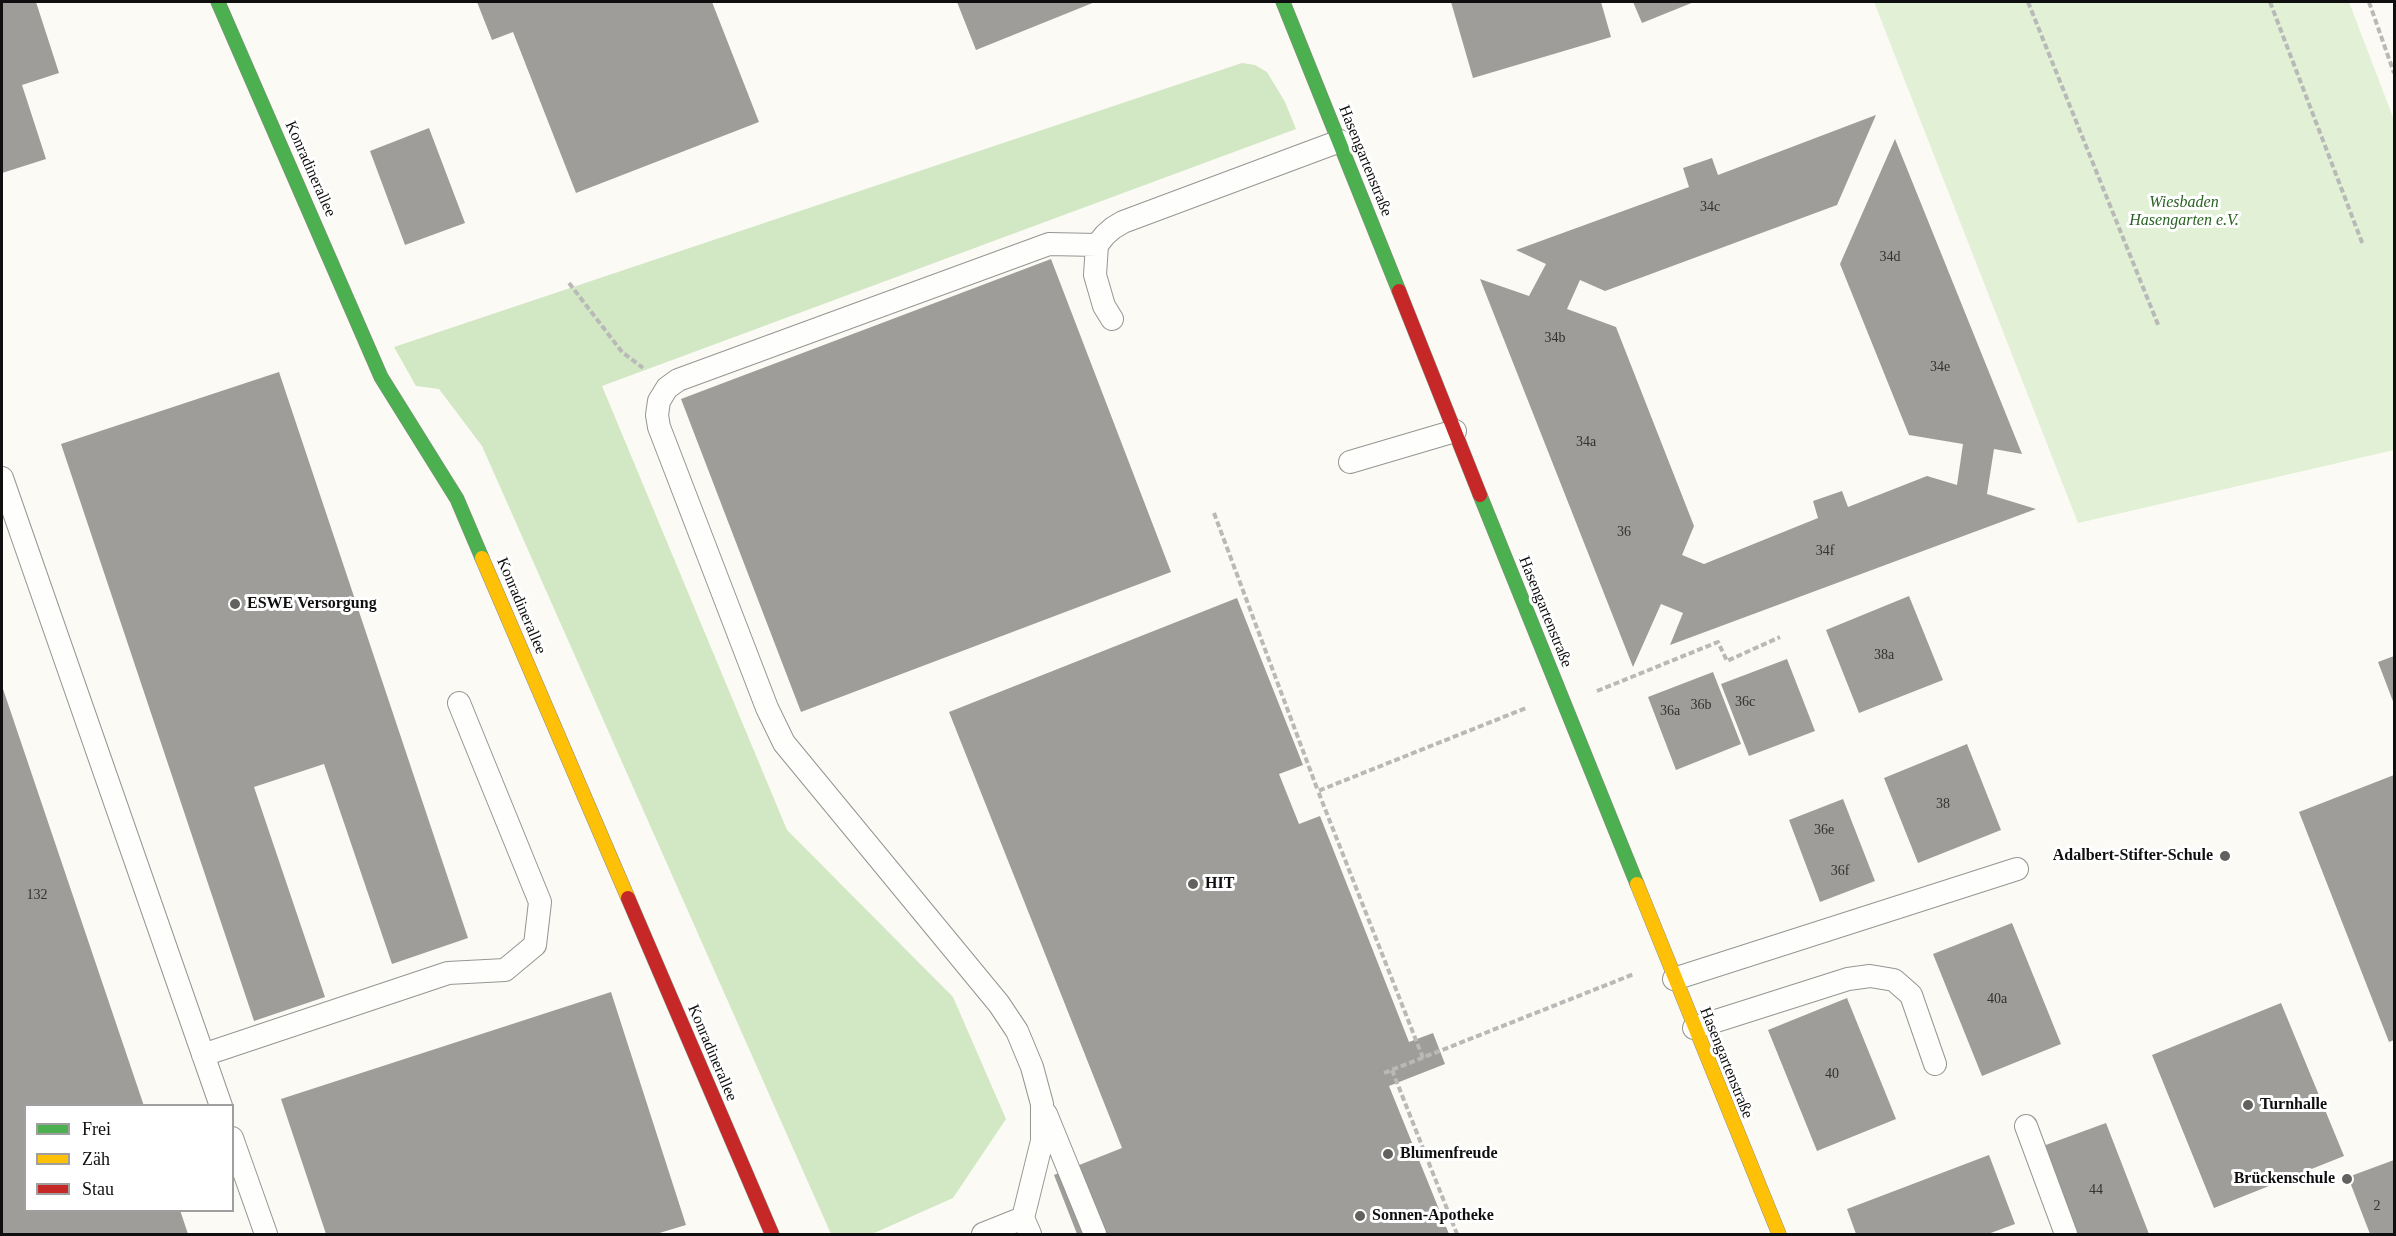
<!DOCTYPE html>
<meta charset="utf-8">
<style>
body{margin:0}
#map{position:relative;width:2396px;height:1236px;overflow:hidden;background:#fbfaf4;font-family:"Times New Roman",serif}
canvas{display:block}
.frame{position:absolute;inset:0;border:3px solid #0f0f0f;pointer-events:none}
.legend{position:absolute;left:24px;top:1104px;width:210px;height:108px;box-sizing:border-box;background:#fff;border:2px solid #9f9f9f;margin:0;padding:8px 10px;list-style:none;font-size:18px;color:#0f0f0f}
.legend li{display:flex;align-items:center;gap:12px;height:30px}
.legend b{width:30px;border:2px solid #9f9f9f}
</style>
<div id="map">
<canvas width="2396" height="1236"></canvas>
<div class="frame"></div>
<ul class="legend">
<li><b style="height:8px;background:#4caf50"></b>Frei</li>
<li><b style="height:8px;background:#ffc107"></b>Zäh</li>
<li><b style="height:8px;background:#c62828"></b>Stau</li>
</ul>
</div>
<script>
const g = document.querySelector('canvas').getContext('2d');
g.lineJoin = 'round';
function fill(path, color) { g.fillStyle = color; g.fill(path, 'evenodd'); }
const toPath = rows => new Path2D(rows.map(r => 'M' + r).join(''));
function strokePath(path, color, width, dash) { g.strokeStyle = color; g.lineWidth = width; g.lineCap = dash ? 'butt' : 'round'; g.setLineDash(dash || []); g.stroke(path); }
function label(font, color, halo, rows, align = 'center') {
  g.font = font + ' "Times New Roman",serif'; g.lineWidth = 6; g.setLineDash([]); g.textBaseline = 'middle'; g.strokeStyle = halo; g.fillStyle = color; for (const [text, x, y, turn = 0] of rows) {
    g.save(); g.translate(x, y); g.rotate((+turn || 0) * Math.PI / 180); g.textAlign = isNaN(turn) ? turn : align; if (halo) g.strokeText(text, 0, 0); g.fillText(text, 0, 0); g.restore();
  }
}
fill(toPath([
 [1874,2,2349,2,2394,120,2394,450,2078,523]
]), '#e2f0d5');
fill(toPath([
 [1242,63,1255,65,1267,72,1285,102,1296,129,602,386,787,830,953,997,1006,1119,953,1198,872,1234,831,1234,482,446,439,389,416,386,394,347]
]), '#d2e7c4');
fill(toPath([
 [2,2,36,2,59,73,22,85,46,159,2,173],
 [477,2,712,2,759,122,576,193,513,32,492,40],
 [957,2,1095,2,976,50],
 [1451,2,1601,2,1611,37,1473,78],
 [1633,2,1694,2,1642,23],
 [1876,115,1837,205,1605,291,1580,280,1567,309,1616,327,1694,526,1682,555,1704,564,1818,518,1813,501,1842,491,1848,507,1927,476,1957,485,1963,444,1909,435,1840,264,1895,139,2022,454,1994,449,1987,494,2036,509,1670,645,1683,613,1661,604,1633,667,1480,279,1529,296,1546,264,1516,250,1689,187,1683,168,1712,158,1718,175],
 [429,128,465,223,405,245,370,151],
 [1051,259,1171,572,801,712,681,399],
 [279,372,468,938,392,964,324,764,254,787,325,997,254,1021,61,444],
 [1909,596,1943,680,1859,713,1826,630],
 [1237,598,1303,765,1279,774,1299,824,1320,816,1409,1042,1433,1033,1445,1064,1389,1086,1449,1234,1077,1234,1054,1175,1122,1148,949,712],
 [2394,656,2394,704,2378,662],
 [1787,659,1815,731,1749,756,1721,684],
 [1713,672,1741,744,1676,770,1648,697],
 [2,686,144,1106,26,1106,26,1210,180,1210,188,1234,2,1234],
 [1967,744,2001,830,1918,863,1884,778],
 [2394,775,2394,1040,2389,1042,2299,812],
 [1843,799,1875,881,1820,902,1789,820],
 [2012,923,2061,1044,1982,1076,1933,954],
 [611,992,686,1225,656,1234,326,1234,281,1099],
 [1847,998,1896,1119,1817,1151,1768,1030],
 [2281,1003,2344,1156,2214,1208,2152,1055],
 [2106,1123,2149,1234,2077,1234,2043,1146],
 [1989,1155,2015,1224,1988,1234,1856,1234,1847,1209],
 [2394,1160,2394,1234,2370,1234,2348,1177]
]), '#9f9d9a');
const lane = toPath([
 [1112,319,1104,306,1095,275,1097,245,1105,235,1113,228,1123,222,1340,141],
 [1350,462,1455,431],
 [2,478,221,1106],
 [1674,979,2017,869],
 [1694,1028,1848,979,1870,976,1894,980,1911,995,1935,1064],
 [203,1055,448,973,505,970,535,945,540,902,459,703],
 [1046,1114,1095,1234],
 [2026,1126,2066,1234],
 [232,1138,266,1234],
 [983,1234,1023,1218],
 [1030,1234,1023,1218,1042,1141,1042,1104,1032,1067,1017,1031,999,1004,784,743,767,708,659,427,657,415,659,401,667,388,678,380,1049,244,1097,245]
]);
const fast = toPath([
 [218,2,381,377,457,499,482,558],
 [1283,2,1399,291],
 [1480,495,1637,884]
]);
const slow = toPath([
 [482,558,628,898],
 [1637,884,1779,1234]
]);
const jam = toPath([
 [1399,291,1480,495],
 [628,898,772,1234]
]);
strokePath(lane, '#959592', 24);
strokePath(fast, '#8c8b89', 15);
strokePath(slow, '#8c8b89', 15);
strokePath(jam, '#8c8b89', 15);
strokePath(toPath([
 [2028,2,2159,327],
 [2270,2,2363,245],
 [2369,2,2394,73],
 [569,283,622,352,643,368],
 [1214,513,1318,791],
 [1597,691,1718,642,1727,661,1780,637],
 [1423,1058,1318,791,1526,708],
 [1392,1070,1457,1234],
 [1384,1073,1634,974]
]), '#b9b9b8', 4, [6, 3]);
strokePath(lane, '#fefefd', 22);
strokePath(fast, '#4caf50', 14);
strokePath(slow, '#ffc107', 14);
strokePath(jam, '#c62828', 14);
for (const [x, y, r, color] of [
 [235,604,6,"#62615f"],
 [2225,856,6,"#62615f"],
 [1193,884,6,"#62615f"],
 [2248,1105,6,"#62615f"],
 [1388,1154,6,"#62615f"],
 [2347,1179,6,"#62615f"],
 [1360,1216,6,"#62615f"]
]) { const dot = new Path2D(); dot.arc(x, y, r, 0, 2 * Math.PI); g.fillStyle = color; g.fill(dot); strokePath(dot, '#fff', 2); }
label('14px', '#333232', null, [
 ["34c",1710,207],
 ["34d",1890,257],
 ["34b",1555,338],
 ["34e",1940,367],
 ["34a",1586,442],
 ["36",1624,532],
 ["34f",1825,551],
 ["38a",1884,655],
 ["36c",1745,702],
 ["36b",1701,705],
 ["36a",1670,711],
 ["38",1943,804],
 ["36e",1824,830],
 ["36f",1840,871],
 ["132",37,895],
 ["40a",1997,999],
 ["40",1832,1074],
 ["44",2096,1190],
 ["2",2377,1206]
]);
label('16px', '#0f0f0f', '#fff', [
 ["Hasengartenstraße",1365,161,68],
 ["Konradinerallee",310,169,66],
 ["Konradinerallee",521,606,67],
 ["Hasengartenstraße",1545,612,68],
 ["Konradinerallee",712,1053,67],
 ["Hasengartenstraße",1726,1063,68]
]);
label('italic 16px', '#286322', '#fff', [
 ["Wiesbaden",2184,203],
 ["Hasengarten e.V.",2184,221]
]);
label('bold 16px', '#0f0f0f', '#fff', [
 ["ESWE Versorgung",247,604],
 ["Adalbert-Stifter-Schule",2213,856,"right"],
 ["HIT",1205,884],
 ["Turnhalle",2260,1105],
 ["Blumenfreude",1400,1154],
 ["Brückenschule",2335,1179,"right"],
 ["Sonnen-Apotheke",1372,1216]
], 'left');
</script>
